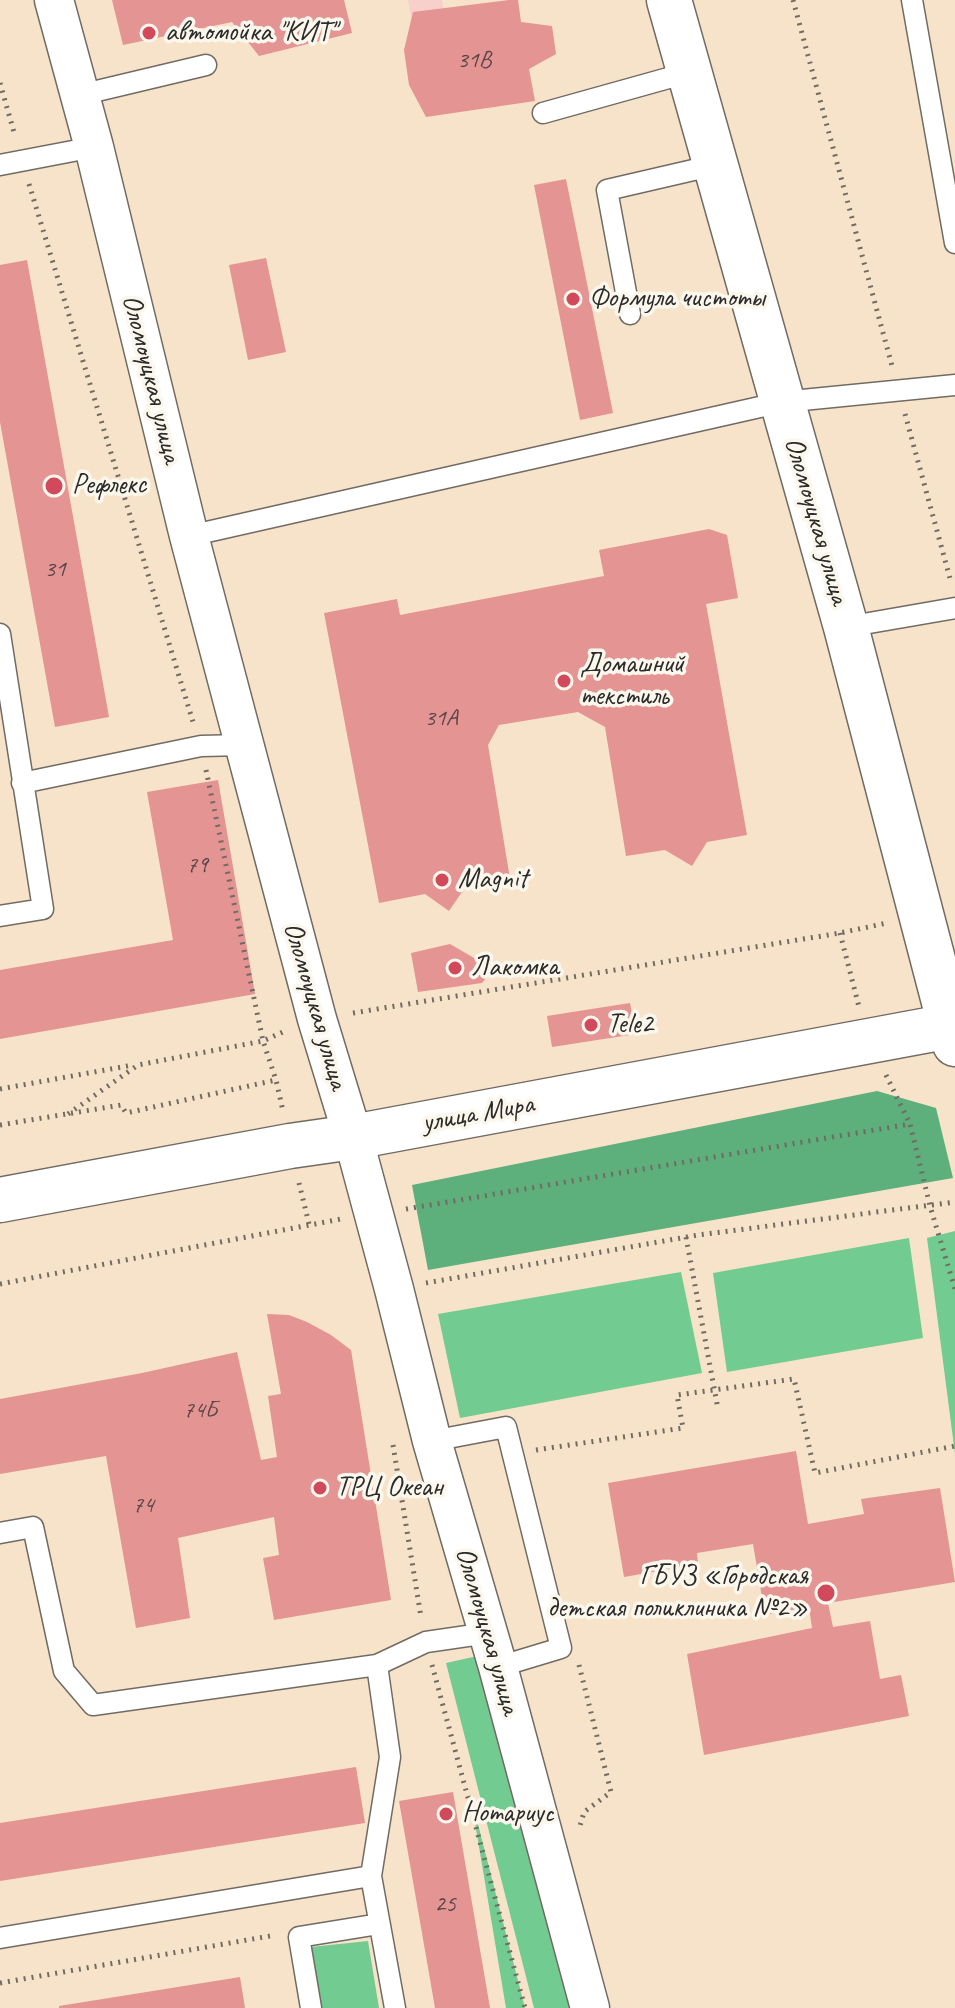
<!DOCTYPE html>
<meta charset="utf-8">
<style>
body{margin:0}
canvas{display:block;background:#f6e3ca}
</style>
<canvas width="955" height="2008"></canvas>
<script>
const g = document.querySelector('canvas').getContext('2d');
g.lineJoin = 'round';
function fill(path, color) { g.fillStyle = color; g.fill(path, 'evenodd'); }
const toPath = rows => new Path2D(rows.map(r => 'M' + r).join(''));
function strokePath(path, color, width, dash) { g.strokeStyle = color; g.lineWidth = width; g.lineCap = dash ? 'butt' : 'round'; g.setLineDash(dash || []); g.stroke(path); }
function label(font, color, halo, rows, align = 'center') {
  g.font = font + ' Caveat,sans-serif'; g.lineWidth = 7; g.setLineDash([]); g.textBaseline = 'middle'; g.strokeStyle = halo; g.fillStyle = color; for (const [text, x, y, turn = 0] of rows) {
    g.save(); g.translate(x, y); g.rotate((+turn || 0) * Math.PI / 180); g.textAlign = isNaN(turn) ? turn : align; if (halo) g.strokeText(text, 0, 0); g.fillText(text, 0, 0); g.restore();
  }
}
fill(toPath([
 [408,0,442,0,447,29,414,34]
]), '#f7d0cc');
fill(toPath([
 [955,1231,955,1454,927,1238],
 [909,1238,923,1338,727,1372,713,1273],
 [681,1272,702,1373,460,1418,438,1314],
 [482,1655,577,2008,534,2008,446,1663],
 [470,1793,525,2008,506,2008],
 [368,1941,379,2008,321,2008,311,1947]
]), '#72cb91');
fill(toPath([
 [877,1091,936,1108,953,1178,428,1270,412,1185]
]), '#5daf7b');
fill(toPath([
 [112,0,344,0,352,33,259,56,232,22,123,45],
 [509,0,518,0,521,22,552,26,556,54,529,69,535,101,426,117,409,85,404,50,413,12],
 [566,179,613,413,580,420,534,185],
 [266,258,286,352,248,360,229,265],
 [27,260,109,717,55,727,0,422,0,265],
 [709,529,727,535,738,598,706,604,747,835,707,842,692,866,665,850,626,856,605,727,578,712,499,725,488,745,510,879,466,886,449,911,425,894,379,903,324,613,397,599,400,615,604,576,599,550],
 [218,780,255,994,0,1039,0,970,173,940,147,792],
 [450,944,493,969,482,983,418,992,411,953],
 [630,1003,636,1034,552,1047,547,1016],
 [267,1314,289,1315,307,1322,331,1335,351,1350,391,1600,274,1620,263,1558,279,1555,274,1517,178,1538,190,1618,136,1628,106,1456,0,1474,0,1399,142,1373,237,1352,261,1460,277,1457,268,1396,281,1394],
 [796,1451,808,1524,864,1514,861,1499,940,1488,955,1582,828,1603,833,1627,870,1621,880,1679,901,1675,909,1716,704,1755,687,1654,812,1628,809,1607,765,1615,753,1544,697,1553,698,1564,624,1577,608,1483],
 [356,1767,365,1823,0,1881,0,1823],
 [453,1792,490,2008,435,2008,399,1801],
 [240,1977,245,2008,59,2008,59,2006]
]), '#e49493');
const service = toPath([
 [912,0,955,243],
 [80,95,206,65],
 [543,113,690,72],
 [0,165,94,147],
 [630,314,607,190,715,165],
 [189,536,782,402,955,385],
 [846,627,955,608],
 [0,634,43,909,0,916],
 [22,783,201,746,244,745],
 [432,1441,506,1427,561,1648,498,1667],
 [0,1533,33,1527,64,1671,93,1705,377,1665,426,1642,488,1633],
 [377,1665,390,1757,371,1876,395,2008],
 [0,1938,371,1876],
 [311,2008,299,1937,379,1924]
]);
const minor = toPath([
 [54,0,94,147,189,536,317,1019,353,1137,394,1289,432,1441,498,1667,590,2008]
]);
const tertiary = toPath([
 [669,0,846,627,955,1044],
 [0,1200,290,1146,353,1137,955,1025]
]);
strokePath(service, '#726b63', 23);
strokePath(minor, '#726b63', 41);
strokePath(tertiary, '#726b63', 47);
strokePath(toPath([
 [793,0,892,366],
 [0,83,15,136],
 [29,184,193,722],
 [905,414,951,582],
 [206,770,263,1041,276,1080,283,1111],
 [840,933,859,1007],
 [353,1013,840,933,887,923],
 [886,1075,910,1124],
 [0,1089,133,1065],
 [68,1114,138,1065,263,1041,285,1031],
 [0,1125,121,1105,126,1113,276,1080],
 [299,1183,309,1224],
 [406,1209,910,1124,930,1206,955,1289],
 [686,1237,718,1409],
 [426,1283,698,1235,955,1202],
 [0,1284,341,1219],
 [393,1445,421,1617],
 [536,1450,683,1428,677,1395,794,1379,815,1473,955,1446],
 [432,1665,525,2008],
 [579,1665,611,1792,584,1812,580,1826],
 [0,1983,270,1936,271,1940]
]), '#726b63', 5, [2, 6]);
strokePath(service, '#fff', 20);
strokePath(minor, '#fff', 38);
strokePath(tertiary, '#fff', 44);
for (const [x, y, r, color] of [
 [149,33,8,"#d1495b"],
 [573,299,8,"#d1495b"],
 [54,486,10,"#d1495b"],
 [564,681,8,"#d1495b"],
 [442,880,8,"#d1495b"],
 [455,968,8,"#d1495b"],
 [591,1025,8,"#d1495b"],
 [320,1488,8,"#d1495b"],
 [826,1593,10,"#d1495b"],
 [446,1814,8,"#d1495b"]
]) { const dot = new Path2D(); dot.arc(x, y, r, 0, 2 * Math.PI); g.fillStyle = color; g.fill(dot); strokePath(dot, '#fbf7ec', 3); }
label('24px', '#594545', null, [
 ["31В",474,61],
 ["31",55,570],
 ["31А",441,719],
 ["79",197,866],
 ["74Б",200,1411],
 ["74",143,1506],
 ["25",445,1905]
]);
label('28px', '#2b2b2b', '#fbf7ec', [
 ["автомойка \"КИТ\"",165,33],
 ["Формула чистоты",589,299],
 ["Рефлекс",72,486],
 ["Домашний",580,665],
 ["текстиль",580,697],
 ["Magnit",458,880],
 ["Лакомка",471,968],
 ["Tele2",607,1025],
 ["ТРЦ Океан",336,1488],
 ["ГБУЗ «Городская",808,1577,"right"],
 ["детская поликлиника №2»",808,1609,"right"],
 ["Нотариус",462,1814]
], 'left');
label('28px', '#2b2b2b', '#fbf7ec', [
 ["Оломоуцкая улица",151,379,76],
 ["Оломоуцкая улица",816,521,74],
 ["Оломоуцкая улица",315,1006,74],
 ["улица Мира",478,1114,-10],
 ["Оломоуцкая улица",487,1631,74]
]);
</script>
